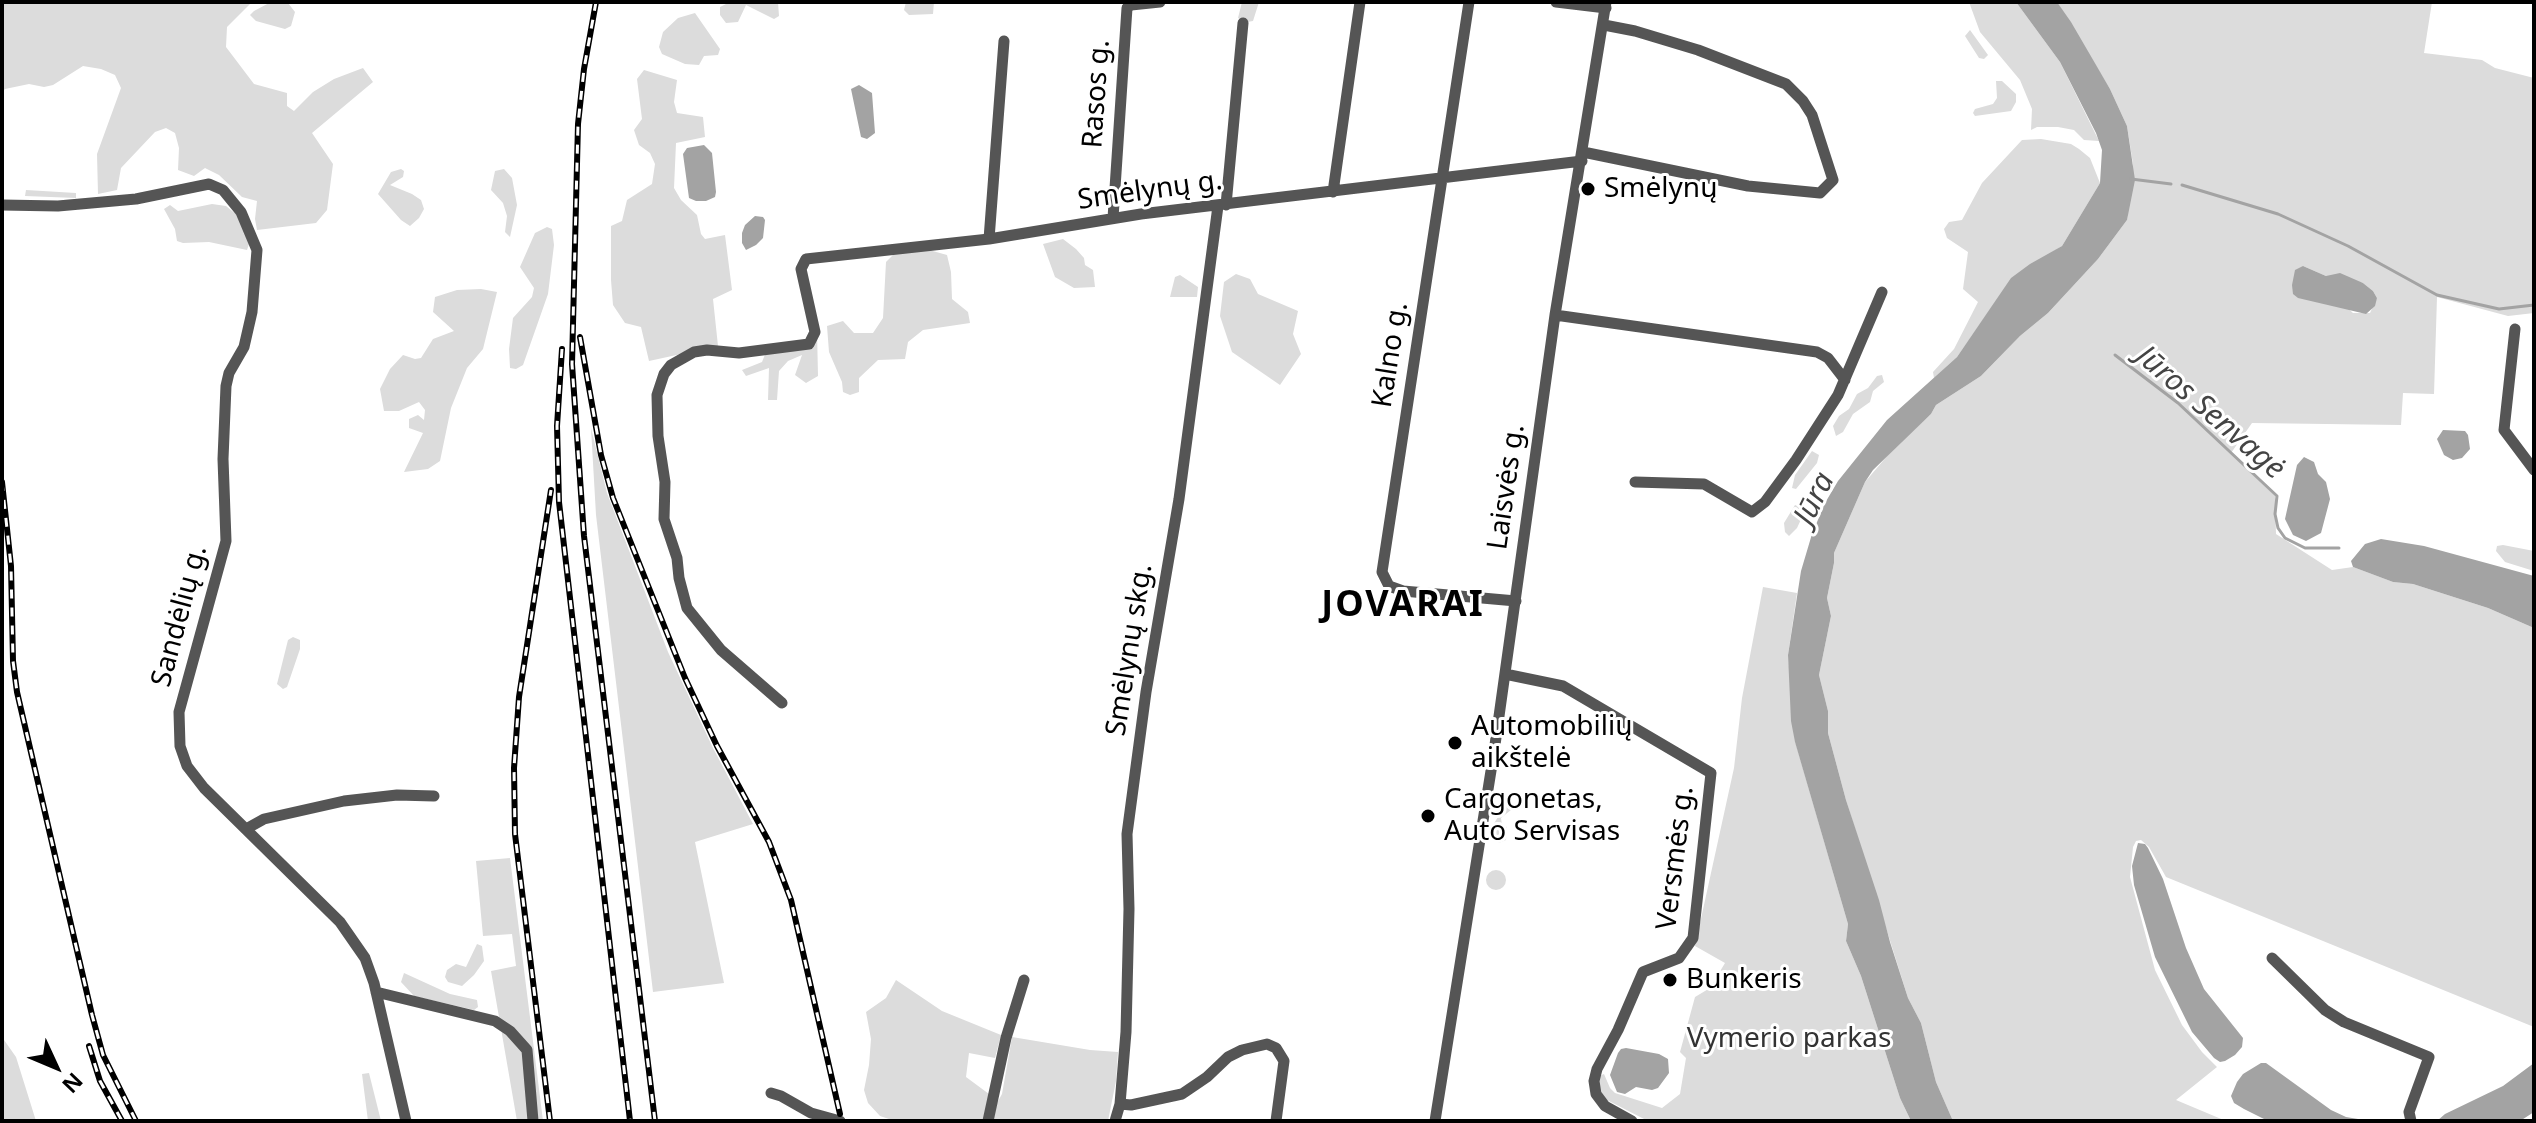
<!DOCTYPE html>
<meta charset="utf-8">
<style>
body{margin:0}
#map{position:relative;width:2536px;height:1123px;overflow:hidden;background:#fff;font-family:"Noto Sans",sans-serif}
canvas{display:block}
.frame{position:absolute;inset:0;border:4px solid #000;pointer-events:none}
.north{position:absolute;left:16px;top:1027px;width:80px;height:80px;-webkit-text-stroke:6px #fff;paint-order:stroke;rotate:134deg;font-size:22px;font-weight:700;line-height:32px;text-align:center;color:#000}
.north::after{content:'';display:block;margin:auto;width:28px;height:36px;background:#000;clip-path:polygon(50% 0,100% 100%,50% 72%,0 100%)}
</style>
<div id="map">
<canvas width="2536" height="1123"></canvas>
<div class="frame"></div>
<div class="north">N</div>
</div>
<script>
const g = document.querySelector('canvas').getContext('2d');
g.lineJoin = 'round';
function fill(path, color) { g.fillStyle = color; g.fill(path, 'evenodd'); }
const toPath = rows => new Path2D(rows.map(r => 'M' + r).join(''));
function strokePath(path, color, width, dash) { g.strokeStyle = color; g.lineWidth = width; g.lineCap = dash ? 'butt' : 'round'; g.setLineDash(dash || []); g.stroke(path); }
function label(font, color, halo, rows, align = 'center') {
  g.font = font + ' "Noto Sans",sans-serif'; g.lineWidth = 6; g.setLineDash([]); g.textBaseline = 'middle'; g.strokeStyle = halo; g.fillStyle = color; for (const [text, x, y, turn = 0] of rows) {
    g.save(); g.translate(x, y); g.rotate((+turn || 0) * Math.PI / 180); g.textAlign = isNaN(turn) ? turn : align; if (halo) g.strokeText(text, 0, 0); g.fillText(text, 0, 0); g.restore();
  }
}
fill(toPath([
 [2,2,252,2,227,27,226,47,254,84,287,93,287,106,294,111,313,92,334,79,363,68,373,82,312,133,333,164,327,210,316,223,257,230,255,219,257,201,242,197,219,175,205,168,194,176,178,170,179,148,175,133,166,128,155,132,121,168,117,190,98,194,97,154,121,88,115,75,101,69,83,66,53,85,44,87,29,84,5,89,2,92],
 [271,2,288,3,295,12,291,26,285,29,256,21,250,15,254,11],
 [730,2,778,2,779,16,774,19,746,5,738,22,726,23,720,15,720,7],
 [906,2,934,2,933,14,909,15,904,10],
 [1242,2,1259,2,1253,21,1247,22,1238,18],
 [1969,2,2016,2,2060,62,2099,141,2084,140,2074,130,2058,127,2037,127,2031,130,2032,109,2020,80,1980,32],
 [2057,2,2432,2,2424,53,2482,60,2495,68,2534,78,2534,313,2508,316,2437,297,2434,394,2403,393,2401,425,2252,423,2231,453,2275,496,2276,534,2332,570,2353,567,2393,582,2413,584,2488,608,2534,628,2534,1027,2166,877,2149,847,2141,840,2136,841,2133,847,2130,877,2155,970,2182,1025,2202,1052,2217,1067,2176,1100,2226,1121,1953,1121,1936,1082,1921,1023,1908,998,1846,800,1828,733,1828,711,1819,675,1831,616,1827,598,1834,563,1834,553,1865,482,1894,448,1931,414,1936,405,1981,376,2020,336,2048,313,2098,259,2127,220,2133,164,2127,126,2110,89],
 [2303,266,2326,276,2363,283,2373,291,2377,298,2370,313,2353,313],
 [695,13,720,49,718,55,704,56,699,65,685,64,662,54,659,47,663,32,678,18],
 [1970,30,1988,55,1984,59,1979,58,1965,36],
 [644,70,677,80,674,102,677,113,703,117,705,137,676,143,674,188,681,200,697,215,701,234,705,239,725,235,732,290,713,299,718,346,649,361,641,327,625,323,613,305,611,280,611,226,622,221,627,200,652,184,655,164,650,153,639,145,634,130,642,119,637,79],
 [1996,81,2002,81,2016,94,2016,102,2011,111,1975,116,1973,113,1975,109,1993,104,1997,98],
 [2041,139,2071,144,2079,149,2090,158,2100,183,2062,246,2012,278,1957,357,1934,378,1933,372,1954,349,1978,302,1963,289,1968,252,1947,238,1944,229,1949,222,1962,220,1982,183,2022,140],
 [401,169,404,171,403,177,390,185,412,194,421,200,424,209,419,218,410,226,401,220,378,194,391,172],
 [504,169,512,178,517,205,510,237,505,232,507,216,503,203,491,190,495,171],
 [26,190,76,193,76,198,25,196],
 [212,204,226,206,237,215,249,244,247,250,209,242,183,243,177,241,175,229,164,209,170,205,178,211],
 [547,227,552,229,554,245,548,294,523,365,516,369,510,368,509,349,513,318,532,297,534,288,520,267,535,233],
 [1063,239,1076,249,1084,258,1085,265,1093,270,1095,287,1074,288,1055,277,1043,244],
 [929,250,947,255,951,272,952,299,968,312,970,323,923,330,908,342,905,359,878,360,859,378,859,392,850,395,843,392,842,382,829,352,827,326,843,321,854,333,873,333,883,318,886,262,894,254],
 [1236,274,1250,279,1258,294,1298,311,1293,334,1301,354,1280,385,1232,352,1220,316,1224,282],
 [1180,275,1198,287,1197,297,1170,297,1175,277],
 [481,289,497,292,483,349,467,368,451,408,440,461,428,469,404,472,423,433,409,428,409,419,418,415,424,420,425,410,419,402,399,411,384,411,380,389,390,369,403,355,415,359,421,358,433,339,454,331,433,312,435,297,457,290],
 [817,331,818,376,806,383,795,375,802,355,788,361,779,371,777,400,768,400,769,368,746,376,742,370,762,362,768,347,809,339],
 [1882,375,1884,382,1873,391,1870,402,1853,414,1843,432,1836,436,1833,426,1839,416,1849,409,1857,394,1868,388,1877,376],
 [591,428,607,493,668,652,713,748,753,824,695,842,724,983,653,992,596,515],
 [1812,451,1819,455,1817,463,1796,489,1792,488,1795,475],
 [1795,505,1803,508,1804,513,1797,528,1789,536,1785,532,1784,523],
 [2503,545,2534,551,2534,571,2505,562,2496,551,2497,546],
 [1763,587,1797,593,1788,655,1795,741,1848,924,1846,941,1861,976,1900,1098,1911,1121,1648,1121,1605,1099,1600,1090,1599,1076,1604,1074,1610,1088,1615,1093,1662,1108,1680,1094,1686,1058,1680,1052,1695,997,1710,988,1725,963,1695,946,1734,768,1742,698],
 [293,637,300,640,300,649,287,687,283,689,277,684,288,640],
 [1499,801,1511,804,1511,810,1501,818,1502,825,1507,827,1506,840,1499,843,1495,841,1493,825,1498,817],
 [510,858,543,1121,517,1121,491,971,516,966,512,934,483,936,476,861],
 '1486 880a10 10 0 1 1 20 0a10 10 0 1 1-20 0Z',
 [477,944,482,946,484,961,474,975,462,986,448,982,445,977,447,970,456,964,466,967],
 [404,973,450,994,477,1000,478,1007,474,1010,414,996,401,982],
 [896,980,942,1011,1001,1035,995,1058,969,1053,966,1077,989,1094,984,1121,892,1120,880,1116,868,1103,864,1090,869,1065,871,1039,866,1012,886,998],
 [2,1037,16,1057,36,1121,3,1121],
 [1012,1037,1090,1050,1118,1052,1116,1081,1108,1121,993,1121,997,1103,1002,1094],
 [369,1073,381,1121,368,1121,362,1074]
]), '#dcdcdc');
fill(toPath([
 [2016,2,2057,2,2071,22,2110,89,2127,126,2135,180,2127,220,2098,259,2048,313,2020,336,1981,376,1936,405,1931,414,1873,470,1865,482,1834,553,1834,563,1827,598,1831,616,1819,675,1828,711,1828,733,1846,800,1879,900,1890,942,1908,998,1921,1023,1936,1082,1953,1121,1911,1121,1900,1098,1861,976,1846,941,1848,924,1795,742,1791,721,1788,655,1801,571,1812,534,1825,503,1838,481,1887,420,1957,357,2011,278,2030,264,2062,246,2100,183,2102,150,2096,133,2060,62],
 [859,85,872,93,875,133,867,139,861,137,851,89],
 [704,145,712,153,716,192,715,197,706,201,696,201,689,198,683,154,687,148],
 [755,216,763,217,765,220,763,238,756,245,746,250,742,243,742,233,745,225],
 [2303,266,2326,276,2340,273,2363,283,2373,291,2377,298,2375,306,2366,314,2298,298,2293,294,2292,285,2295,270],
 [2443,430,2465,431,2468,435,2470,449,2462,458,2453,460,2444,455,2437,439],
 [2304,457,2314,462,2318,474,2326,482,2330,499,2321,533,2306,541,2293,535,2285,519,2297,465],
 [2381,539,2424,546,2534,576,2534,628,2488,608,2413,584,2393,582,2353,567,2351,561,2365,544],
 [2138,843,2145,844,2148,848,2163,879,2186,948,2204,989,2243,1038,2242,1047,2235,1055,2225,1061,2220,1062,2214,1058,2192,1032,2155,957,2134,885,2132,866],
 [1626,1048,1659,1054,1668,1059,1669,1073,1658,1088,1652,1090,1636,1087,1625,1094,1617,1092,1610,1075,1618,1053,1621,1049],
 [2261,1063,2266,1063,2331,1110,2346,1117,2370,1121,2268,1121,2244,1109,2234,1103,2231,1096,2237,1082,2243,1074],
 [2534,1063,2534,1112,2520,1121,2437,1121,2445,1114,2503,1086]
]), '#a3a3a3');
strokePath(toPath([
 [2131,179,2171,184],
 [2182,185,2278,214,2348,246,2437,295,2499,309,2534,305],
 [2115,355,2178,403,2277,496,2275,514,2278,528,2285,538,2305,548,2339,548]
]), '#a3a3a3', 3);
strokePath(toPath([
 [1469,2,1382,572,1389,586,1403,591,1516,601],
 [1556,2,1606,8],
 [1583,152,1748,186,1820,193,1833,180,1812,115,1803,101,1786,84,1698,50,1635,31,1604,25],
 [1333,192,1360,2],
 [2,205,58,206,136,199,209,184,223,190,241,212,257,250,252,312,244,347,229,373,226,386,223,459,226,541,179,712,180,746,187,766,204,788,340,922,365,958,374,983,406,1121],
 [1226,205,1243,23],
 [1113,218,1127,8,1131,5,1160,2],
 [989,239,1004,41],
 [1555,315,1817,352,1828,358,1845,380],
 [2515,329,2504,430,2534,470],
 [1635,482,1704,484,1752,512,1765,502,1796,460,1838,395,1882,292],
 [1505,674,1563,686,1711,773,1693,938,1679,958,1643,972,1618,1030,1597,1069,1594,1081,1596,1094,1605,1106,1632,1121],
 [782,703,721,650,687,608,679,578,677,558,664,519,665,482,658,436,657,395,664,374,671,365,694,352,707,350,739,353,809,344,815,332,801,269,806,259,989,239,1141,214,1582,161],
 [246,829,264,819,344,801,397,795,434,796],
 [2272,958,2325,1010,2344,1022,2429,1057,2409,1112,2411,1121],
 [376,992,495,1021,510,1031,527,1050,533,1121],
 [771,1093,781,1096,811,1113,840,1121],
 [1120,1104,1131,1105,1182,1094,1207,1077,1228,1057,1242,1050,1267,1044,1276,1048,1284,1061,1276,1121],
 [988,1121,1006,1038,1024,980],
 [1115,1121,1120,1104,1126,1032,1129,909,1127,834,1146,692,1179,499,1218,206],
 [1435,1121,1494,752,1555,315,1606,2]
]), '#555', 11);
const rail = toPath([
 [596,2,584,69,578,124,572,364,584,536,655,1121],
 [580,337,601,455,613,498,685,678,717,746,769,842,791,900,840,1114],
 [562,349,557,426,559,502,630,1121],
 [2,482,11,566,13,661,17,692,92,1015,103,1055,136,1121],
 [89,1046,100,1081,122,1121],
 [550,1121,515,834,514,768,519,697,551,490]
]);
strokePath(rail, '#000', 6);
strokePath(rail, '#fff', 3, [9]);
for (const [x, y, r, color] of [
 [1588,189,8,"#000"],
 [1455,743,8,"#000"],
 [1428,816,8,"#000"],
 [1670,980,8,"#000"]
]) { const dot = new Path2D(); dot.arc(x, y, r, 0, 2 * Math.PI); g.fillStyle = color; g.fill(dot); strokePath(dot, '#fff', 3); }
label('28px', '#000', '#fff', [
 ["Rasos g.",1097,94,-86],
 ["Smėlynų g.",1150,191,-8],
 ["Kalno g.",1391,355,-81],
 ["Laisvės g.",1507,487,-82],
 ["Sandėlių g.",180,616,-75],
 ["Smėlynų skg.",1130,650,-81],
 ["Versmės g.",1676,858,-83]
]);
label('28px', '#000', '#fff', [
 ["Smėlynų",1604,189],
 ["Automobilių",1471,727],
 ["aikštelė",1471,759],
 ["Cargonetas,",1444,800],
 ["Auto Servisas",1444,832],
 ["Bunkeris",1686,980]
], 'left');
label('28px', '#333', '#fff', [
 ["Vymerio parkas",1789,1039]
]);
label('italic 30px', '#444', '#fff', [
 ["Jūros Senvagė",2210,413,41],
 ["Jūra",1815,499,-64]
]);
g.letterSpacing = '2px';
label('bold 36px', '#000', '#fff', [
 ["JOVARAI",1403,606]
]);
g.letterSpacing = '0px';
</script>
